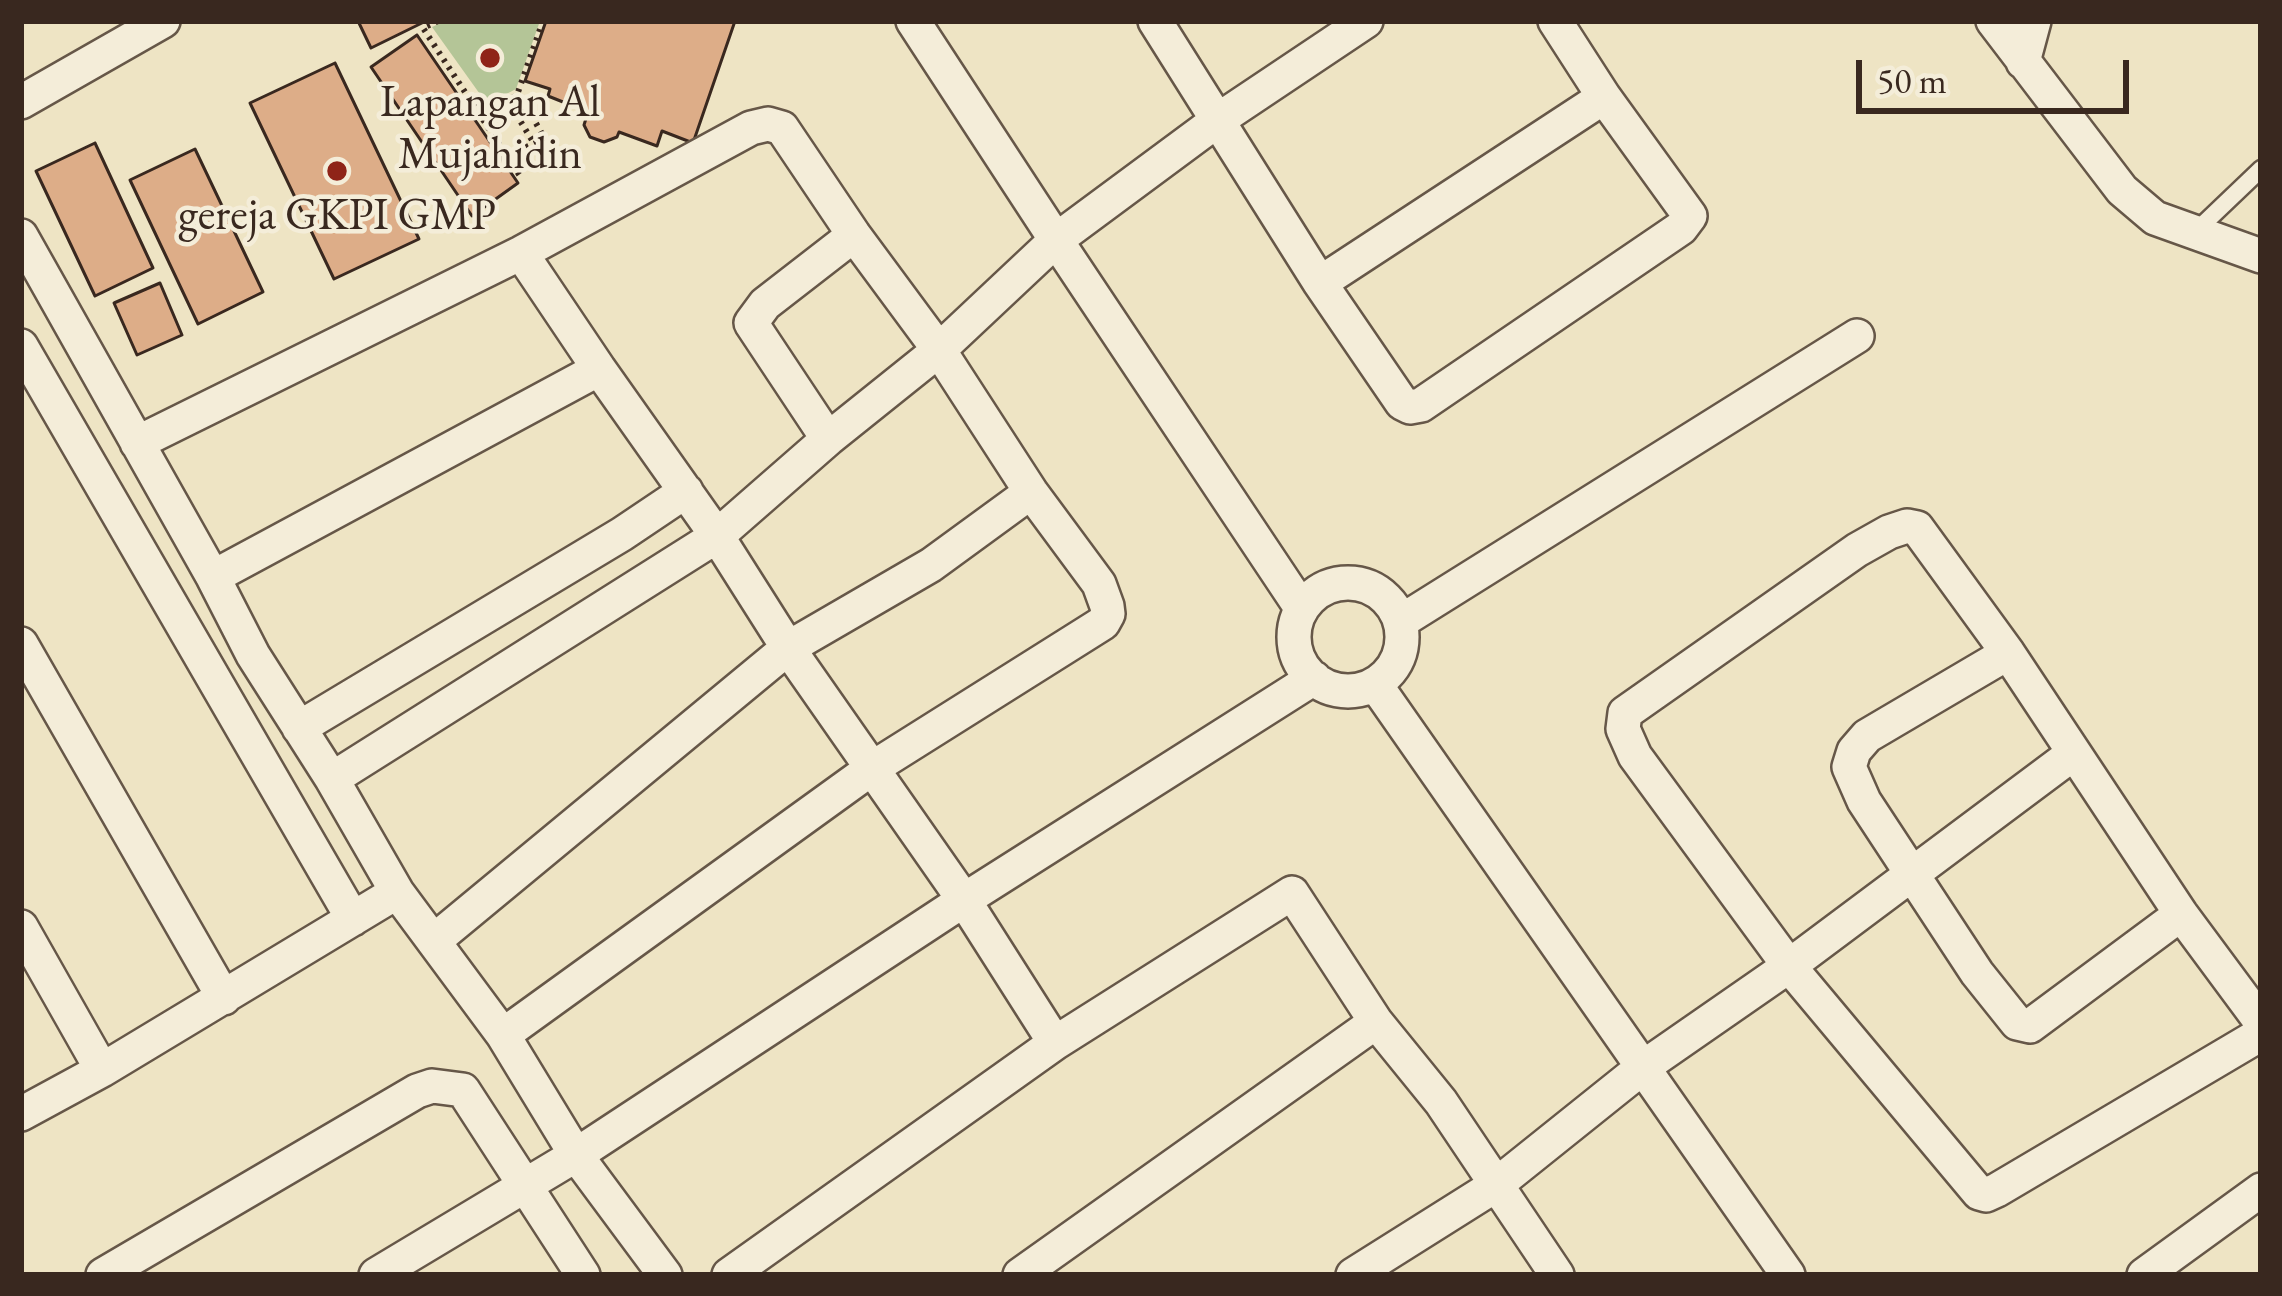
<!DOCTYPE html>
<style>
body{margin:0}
#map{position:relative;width:2282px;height:1296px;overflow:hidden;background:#eee4c4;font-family:"EB Garamond",serif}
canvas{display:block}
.frame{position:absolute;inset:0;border:24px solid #39281f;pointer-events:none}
.scale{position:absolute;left:1856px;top:60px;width:273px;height:54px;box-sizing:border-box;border:6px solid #39281f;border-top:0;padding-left:15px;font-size:36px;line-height:42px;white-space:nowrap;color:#39281f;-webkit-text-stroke:9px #f4edd9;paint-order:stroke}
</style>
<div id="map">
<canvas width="2282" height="1296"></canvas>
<div class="frame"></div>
<div class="scale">50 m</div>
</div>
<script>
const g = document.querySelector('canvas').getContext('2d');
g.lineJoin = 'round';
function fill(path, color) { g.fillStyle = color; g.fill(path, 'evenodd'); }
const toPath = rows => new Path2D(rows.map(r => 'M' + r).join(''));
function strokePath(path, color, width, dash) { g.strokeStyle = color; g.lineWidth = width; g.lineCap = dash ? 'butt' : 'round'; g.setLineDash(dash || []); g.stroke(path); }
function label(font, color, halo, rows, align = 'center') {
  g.font = font + ' "EB Garamond",serif'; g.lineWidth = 9; g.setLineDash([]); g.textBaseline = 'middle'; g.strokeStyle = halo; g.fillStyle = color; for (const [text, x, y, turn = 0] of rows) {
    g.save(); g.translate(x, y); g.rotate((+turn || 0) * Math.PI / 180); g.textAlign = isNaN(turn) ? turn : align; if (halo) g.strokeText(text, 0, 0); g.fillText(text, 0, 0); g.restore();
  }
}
fill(toPath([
 [445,21,540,21,516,89,487,104,432,27]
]), '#b4c597');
const building = toPath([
 [358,21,426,21,371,48,358,21],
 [546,21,735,21,693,143,662,131,657,146,619,132,617,137,604,142,590,137,584,125,588,112,548,96,550,89,525,81,546,21],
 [417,35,518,183,472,216,371,67,417,35],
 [335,63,419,239,334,279,250,103,335,63],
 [95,143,153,268,95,296,36,171,95,143],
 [195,149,263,292,198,324,130,180,195,149],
 [160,283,182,335,137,355,114,303,160,283]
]);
fill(building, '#ddad88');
strokePath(building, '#39281f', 3);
const service = toPath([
 [2196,231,2261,169]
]);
const minor = toPath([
 [913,21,1056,240,1302,609],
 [1155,21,1320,283,1402,403,1410,407,1421,405,1681,228,1690,216,1604,97,1555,21],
 [1993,21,2122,190,2155,218,2261,256],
 [2023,62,2034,21],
 [21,102,163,21],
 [21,236,213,577,253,655,332,779,397,892,503,1035,576,1155,665,1275],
 [521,253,599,369,717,536,788,648,964,900,1055,1043],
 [1320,283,1604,97],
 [21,346,353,919],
 [828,439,751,323,765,304,854,235],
 [137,443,521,253,751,128,768,124,782,128,854,235,939,350,1031,492,1099,584,1107,606,1108,614,1103,623,871,769,503,1035],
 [213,577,599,369],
 '1294 637a54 54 0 1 1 108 0a54 54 0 1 1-108 0Z',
 [1400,622,1857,336],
 [21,644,224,998],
 [2008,653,1867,736,1854,751,1849,767,1864,801,1977,973,2017,1023,2030,1026,2181,914],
 [1375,684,1788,1275],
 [299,728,622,534,686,491],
 [332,779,717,536,828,439,939,350,1056,240,1218,120,1366,21],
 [21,927,102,1070],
 [435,940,788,648,931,565,1031,492],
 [2261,1022,2181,914,2008,653,1917,528,1907,526,1889,532,1857,550,1625,713,1623,729,1635,756,1789,966,1979,1193,1986,1195,1997,1190,2261,1034],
 [21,1114,102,1070,397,892],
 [103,1275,417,1091,432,1086,463,1090,583,1275],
 [376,1275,576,1155,964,900,1314,678],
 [729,1275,1055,1043,1292,893,1376,1022,1441,1102,1557,1275],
 [1020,1275,1376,1022],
 [1353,1275,1496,1185,1642,1068,1789,966,2074,753],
 [2144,1275,2261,1190]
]);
strokePath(service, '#665748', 21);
strokePath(minor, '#665748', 38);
strokePath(toPath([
 [438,21,423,28,520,176],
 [523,115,519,119,535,145],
 [482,117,517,95,543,21],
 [501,158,545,139,529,111,523,115,513,98]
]), '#39281f', 6, [3, 6]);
strokePath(service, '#f4edd9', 16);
strokePath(minor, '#f4edd9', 33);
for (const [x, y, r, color] of [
 [490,58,12,"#8f2418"],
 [337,171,12,"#8f2418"]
]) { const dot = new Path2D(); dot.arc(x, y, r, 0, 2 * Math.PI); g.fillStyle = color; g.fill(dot); strokePath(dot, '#f4edd9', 4.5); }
label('45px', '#39281f', '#f4edd9', [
 ["Lapangan Al",490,104],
 ["Mujahidin",490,156],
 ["gereja GKPI GMP",337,217]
]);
</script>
